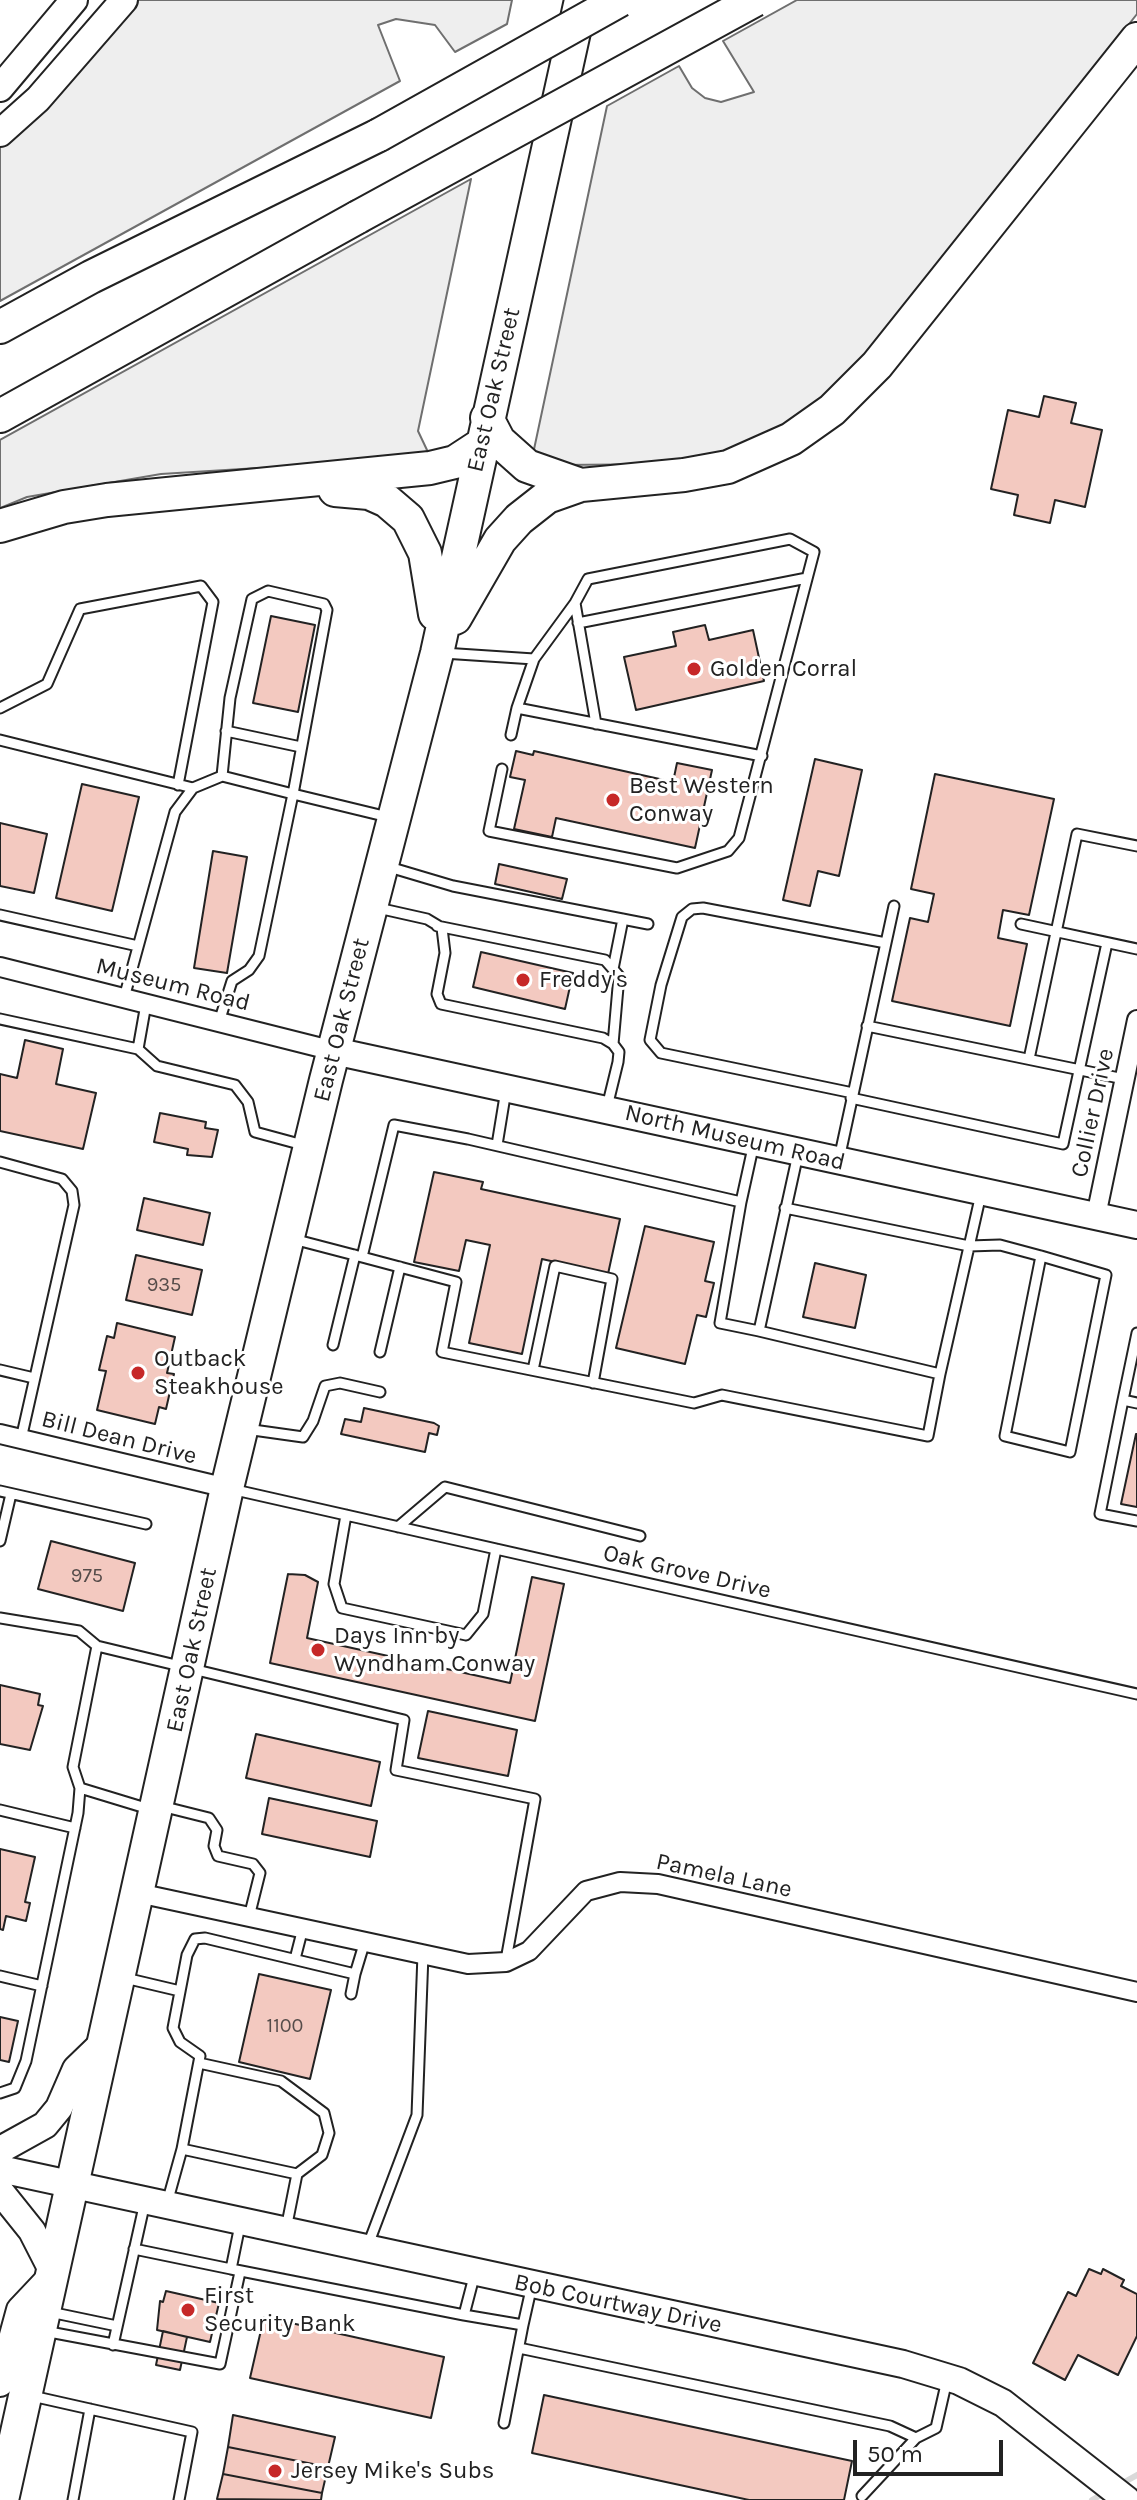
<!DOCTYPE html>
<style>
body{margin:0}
#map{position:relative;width:1137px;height:2500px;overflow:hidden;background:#fff;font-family:Karla,sans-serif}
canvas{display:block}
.scale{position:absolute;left:853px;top:2440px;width:150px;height:36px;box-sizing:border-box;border:4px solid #222;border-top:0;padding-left:10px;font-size:24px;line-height:28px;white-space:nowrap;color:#222;-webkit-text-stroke:6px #fff;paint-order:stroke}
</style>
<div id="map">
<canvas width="1137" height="2500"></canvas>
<div class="scale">50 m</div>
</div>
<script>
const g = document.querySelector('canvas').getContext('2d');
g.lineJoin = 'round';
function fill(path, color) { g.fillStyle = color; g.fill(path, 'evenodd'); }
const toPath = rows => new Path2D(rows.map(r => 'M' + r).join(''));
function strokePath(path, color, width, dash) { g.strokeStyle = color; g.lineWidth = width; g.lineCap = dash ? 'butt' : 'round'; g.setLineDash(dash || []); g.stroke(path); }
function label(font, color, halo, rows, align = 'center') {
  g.font = font + ' Karla,sans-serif'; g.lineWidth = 6; g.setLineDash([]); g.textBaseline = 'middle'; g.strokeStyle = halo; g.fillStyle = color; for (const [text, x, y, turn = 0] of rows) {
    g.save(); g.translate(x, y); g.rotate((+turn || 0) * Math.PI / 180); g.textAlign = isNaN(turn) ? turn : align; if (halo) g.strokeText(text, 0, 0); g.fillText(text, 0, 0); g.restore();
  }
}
const green = toPath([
 [138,0,512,0,507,24,455,52,435,25,396,19,378,25,400,81,0,301,0,145,51,97,138,0],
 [797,0,1137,0,1137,14,862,360,801,416,737,448,675,464,559,465,533,454,607,106,679,66,692,88,705,98,721,102,754,92,723,41,797,0],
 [471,179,418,431,427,450,424,465,258,468,161,474,27,497,0,508,0,440,471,179]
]);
fill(green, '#eee');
strokePath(green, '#6f6f6f', 2);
strokePath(toPath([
 [1119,2485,1137,2475],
 [1092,2500,1106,2492]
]), '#d9d9d9', 6);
const building = toPath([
 [1044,396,1076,403,1071,423,1102,430,1085,507,1055,500,1050,523,1014,515,1018,495,991,489,1008,410,1039,417,1044,396],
 [271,616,315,625,298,712,253,703,271,616],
 [705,625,709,640,753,630,764,681,636,710,624,657,676,646,673,632,705,625],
 [516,751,533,755,534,751,673,782,677,763,712,770,695,848,556,818,552,837,514,829,525,780,510,777,516,751],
 [815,759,862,770,839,876,818,871,810,906,783,900,815,759],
 [935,774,1054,799,1029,915,1003,910,998,938,1027,944,1010,1026,892,1001,910,918,928,922,934,894,911,889,935,774],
 [82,784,139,797,112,911,56,898,82,784],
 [0,823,47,834,34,893,0,886,0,823],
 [213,851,247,857,227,973,194,968,213,851],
 [499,864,567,879,562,899,495,884,499,864],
 [481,952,573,973,565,1009,473,987,481,952],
 [25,1040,63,1049,56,1084,96,1093,83,1149,0,1131,0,1074,17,1078,25,1040],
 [160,1113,206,1122,205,1128,218,1130,212,1157,187,1155,188,1149,154,1142,160,1113],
 [434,1172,483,1182,481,1189,620,1219,608,1274,542,1259,522,1354,469,1343,490,1245,466,1240,459,1271,414,1262,434,1172],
 [144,1198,210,1213,203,1245,137,1230,144,1198],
 [645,1226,714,1242,705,1281,714,1283,706,1317,697,1315,685,1364,616,1348,645,1226],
 [136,1255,202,1270,192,1315,126,1300,136,1255],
 [815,1263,866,1275,855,1328,803,1317,815,1263],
 [117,1323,175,1337,167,1373,174,1374,166,1409,159,1407,155,1424,97,1410,106,1371,99,1370,107,1336,114,1338,117,1323],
 [364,1408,434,1423,439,1426,437,1435,429,1433,425,1452,341,1434,345,1419,361,1422,364,1408],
 [1136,1434,1137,1434,1137,1507,1121,1504,1136,1434],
 [51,1541,135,1563,123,1611,38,1589,51,1541],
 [288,1574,305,1575,318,1582,307,1638,510,1683,532,1577,564,1584,535,1721,270,1663,288,1574],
 [0,1685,40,1694,38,1705,43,1706,30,1750,0,1744,0,1685],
 [428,1711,517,1730,508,1776,418,1758,428,1711],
 [256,1734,380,1762,371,1806,246,1778,256,1734],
 [269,1798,377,1821,370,1857,262,1834,269,1798],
 [0,1849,35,1857,25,1902,30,1903,26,1921,6,1916,3,1930,0,1929,0,1849],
 [259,1974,331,1990,310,2079,239,2062,259,1974],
 [0,2017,18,2021,9,2062,0,2060,0,2017],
 [1089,2269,1101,2274,1103,2269,1124,2280,1121,2286,1137,2294,1137,2336,1118,2375,1078,2355,1065,2380,1033,2363,1068,2292,1076,2296,1089,2269],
 [166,2291,219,2303,210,2342,157,2330,160,2301,163,2302,166,2291],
 [264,2317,444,2357,431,2418,250,2378,264,2317],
 [163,2331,187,2337,180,2370,156,2365,163,2331],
 [544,2395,852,2461,844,2500,749,2500,532,2453,544,2395],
 [233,2415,335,2437,328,2467,228,2447,233,2415],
 [228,2447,328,2467,322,2493,223,2474,228,2447],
 [223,2474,322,2493,321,2500,217,2499,223,2474]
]);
fill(building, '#f3c9c0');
strokePath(building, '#222', 2);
const lane = toPath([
 [578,623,807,578],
 [443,653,534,659,517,708,762,756],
 [534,659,575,603,596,724],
 [0,708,47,684,80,609,201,586,213,602,178,785],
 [226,731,301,747],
 [511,735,517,708],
 [0,740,193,788],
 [502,769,489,831,677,868,728,851,739,838,814,552,790,539,588,579,575,603],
 [222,776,230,698,252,599,268,591,324,604,327,610,293,794,388,817],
 [389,867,453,886,648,924],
 [378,908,427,919,442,928,445,953,437,994,441,1004,603,1038,613,1044,619,1052,618,1062,607,1107],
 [0,915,138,946],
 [1021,924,1137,949],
 [437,926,605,960,619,976,613,1044],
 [613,969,623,919],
 [124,998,175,812,193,788,222,776,293,794,259,956,249,970,232,981,219,1022],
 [0,1019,138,1049,157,1066,235,1085,248,1102,255,1132,303,1145],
 [867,1026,1124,1079],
 [138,1049,146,1004],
 [1029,1059,1077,834,1137,846],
 [853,1093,661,1053,650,1040,661,985,682,917,692,909,703,908,886,943],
 [851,1098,1063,1144,1107,943],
 [497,1145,506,1090],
 [798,1154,759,1331,940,1374,981,1194],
 [839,1159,894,906],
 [0,1162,62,1179,72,1191,74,1205,21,1439],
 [741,1202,754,1143],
 [785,1208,969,1246,1000,1245,1041,1256,1106,1275,1070,1452,1005,1436,1041,1256],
 [293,1239,362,1257,394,1125,468,1139,741,1202,720,1323,759,1331],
 [362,1257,456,1282,442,1352,694,1403,722,1395,928,1436,940,1374],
 [1137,1333,1123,1400,1137,1403],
 [333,1345,355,1255],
 [380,1352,400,1267],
 [0,1370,34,1378],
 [533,1370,555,1266,612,1279,593,1383],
 [1123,1400,1100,1514,1137,1521],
 [246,1429,303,1437,313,1421,325,1386,340,1383,380,1392],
 [231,1489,1137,1694],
 [0,1491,146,1524],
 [346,1515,334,1584,342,1608,466,1635,483,1614,496,1549],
 [398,1527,445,1487,640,1536],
 [0,1541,11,1494],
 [0,1618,79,1631,97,1646,73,1767,80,1788,149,1809],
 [97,1646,404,1720,396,1770,535,1799,506,1960],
 [161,1806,209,1818,217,1830,214,1846,218,1856,253,1864,260,1873,249,1917],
 [0,1810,75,1828],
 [295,1959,303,1928],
 [0,1976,42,1986],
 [125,1978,180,1991],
 [351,1994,355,1974],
 [199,2063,281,2081,324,2113,329,2133,322,2155,297,2174],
 [0,2093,15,2088,26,2061,78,1813,80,1788],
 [182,2149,200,2056,180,2042,173,2028,187,1955,195,1939,205,1938,355,1974,365,1941],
 [167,2203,182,2149,297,2174,286,2229],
 [368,2245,417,2115,423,1954],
 [134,2249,231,2269,240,2225],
 [231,2269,464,2315,475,2273],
 [50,2312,117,2326],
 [464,2315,523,2325,532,2285],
 [44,2331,220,2364,240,2272],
 [113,2345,145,2202],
 [519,2348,890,2426,916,2438,936,2428,947,2380],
 [32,2396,192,2432,179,2500],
 [504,2423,523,2325],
 [862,2496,916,2438],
 [73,2500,90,2409]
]);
const street = toPath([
 [0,967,334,1051],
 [1096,1216,1137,1020],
 [0,1434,227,1488],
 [138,1893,468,1964,506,1962,529,1951,586,1891,620,1882,658,1884,1137,1992]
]);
const secondary = toPath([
 [0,88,74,0],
 [0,133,38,99,124,0],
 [334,1051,1137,1225],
 [0,2150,45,2125,59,2108,76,2069,106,2040],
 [0,2169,903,2364,959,2381,1003,2403,1127,2500],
 [0,2191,32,2231,54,2274,20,2310,0,2383]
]);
const highway = toPath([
 [0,327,91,277,379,135],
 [0,416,358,217],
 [487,418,499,441,527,466,581,485],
 [335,490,369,493,387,501,408,519,425,553,435,614],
 [0,526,64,507,107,500,430,468,455,462,481,445],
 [455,618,500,540,519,519,547,497,581,485,684,475,728,467,791,439,832,410,877,365,1137,39],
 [2,2500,227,1488,326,1080,437,653,581,0]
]);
strokePath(lane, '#222', 13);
strokePath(street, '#222', 22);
strokePath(secondary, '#222', 30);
strokePath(highway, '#222', 36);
strokePath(lane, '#fff', 9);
strokePath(street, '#fff', 18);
strokePath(secondary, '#fff', 26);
strokePath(highway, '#fff', 32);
const highwayBridge = toPath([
 [379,135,620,0],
 [358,217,755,0]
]);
strokePath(highwayBridge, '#222', 36, []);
strokePath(highwayBridge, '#fff', 32);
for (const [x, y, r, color] of [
 [694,669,8,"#c62828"],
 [613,800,8,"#c62828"],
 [523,980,8,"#c62828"],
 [138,1373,8,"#c62828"],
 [318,1650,8,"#c62828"],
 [188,2310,8,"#c62828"],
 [275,2471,8,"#c62828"]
]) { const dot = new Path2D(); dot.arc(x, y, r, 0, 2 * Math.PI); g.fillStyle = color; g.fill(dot); strokePath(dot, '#fff', 3); }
label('20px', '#564c4a', null, [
 ["935",164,1285],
 ["975",87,1576],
 ["1100",285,2026]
]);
label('24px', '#222', '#fff', [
 ["East Oak Street",494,390,-77],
 ["Museum Road",173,985,14],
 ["East Oak Street",342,1020,-76],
 ["Collier Drive",1093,1113,-78],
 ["North Museum Road",735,1138,13],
 ["Bill Dean Drive",119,1438,14],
 ["Oak Grove Drive",687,1572,13],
 ["East Oak Street",192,1650,-78],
 ["Pamela Lane",724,1876,12],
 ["Bob Courtway Drive",618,2304,12]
]);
label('24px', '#222', '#fff', [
 ["Golden Corral",710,669],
 ["Best Western",629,786],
 ["Conway",629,814],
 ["Freddy's",539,980],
 ["Outback",154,1359],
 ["Steakhouse",154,1387],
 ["Days Inn by",334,1636],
 ["Wyndham Conway",334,1664],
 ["First",204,2296],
 ["Security Bank",204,2324],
 ["Jersey Mike's Subs",291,2471]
], 'left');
</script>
